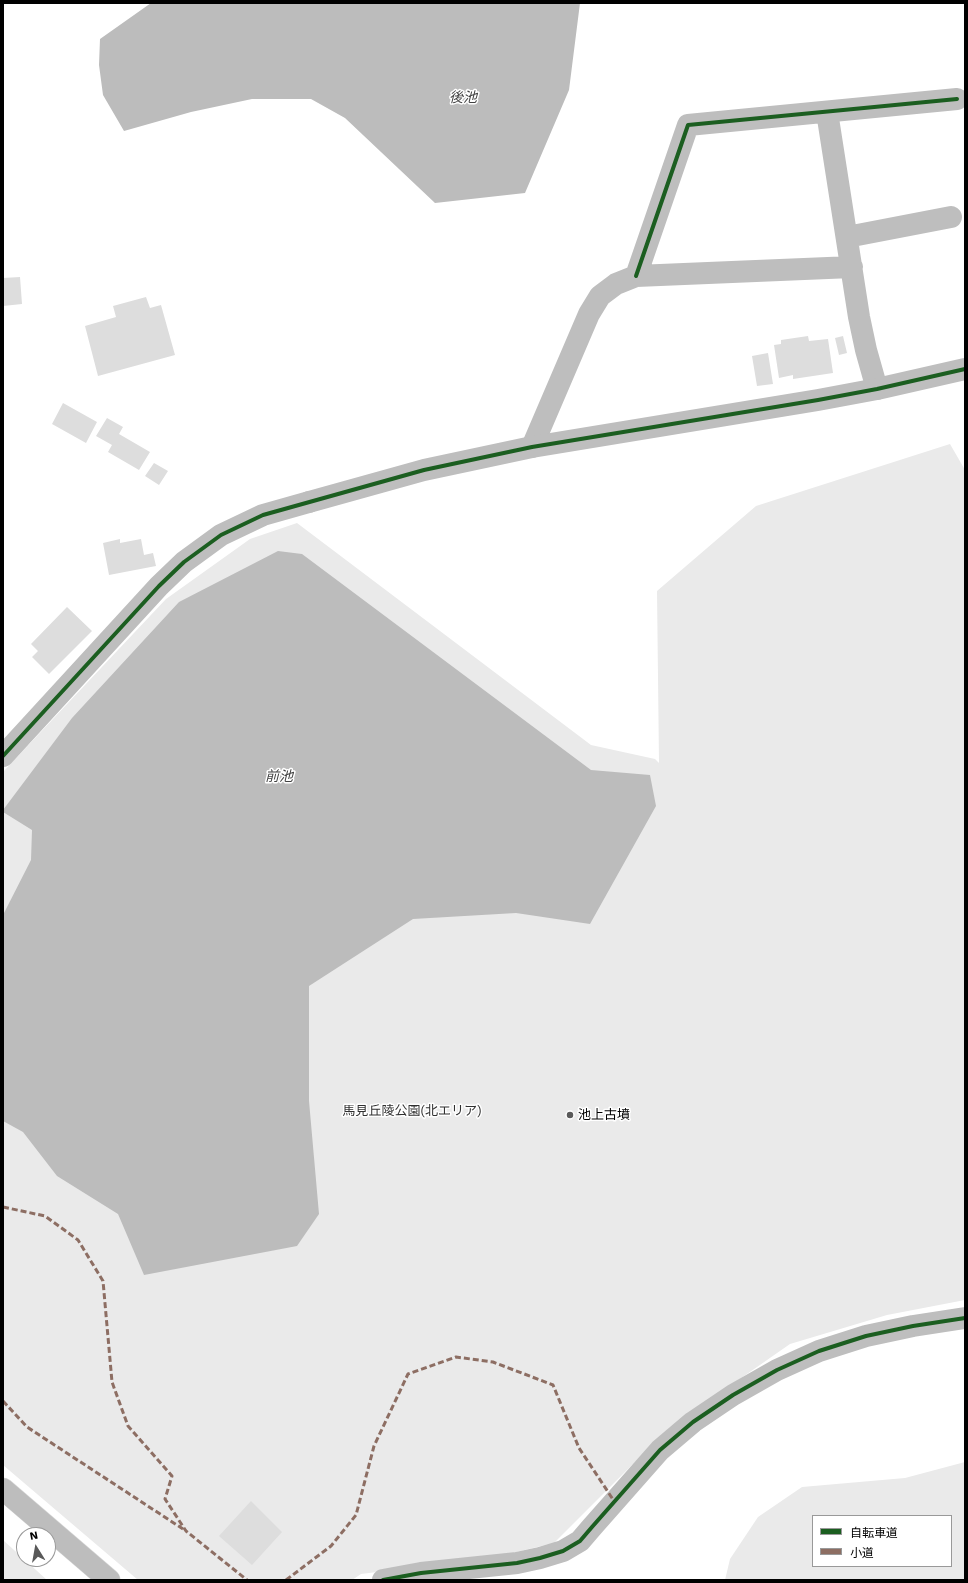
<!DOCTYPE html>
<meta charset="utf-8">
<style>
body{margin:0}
#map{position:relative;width:968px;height:1583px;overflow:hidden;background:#fff;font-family:"Work Sans","Noto Sans JP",sans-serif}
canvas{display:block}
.frame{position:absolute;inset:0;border:4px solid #000;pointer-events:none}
.legend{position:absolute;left:812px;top:1515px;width:140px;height:52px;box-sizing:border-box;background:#fff;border:1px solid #999;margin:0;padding:5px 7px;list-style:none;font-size:12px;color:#000}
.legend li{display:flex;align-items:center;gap:8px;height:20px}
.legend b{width:20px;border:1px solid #999}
.north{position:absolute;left:16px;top:1527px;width:40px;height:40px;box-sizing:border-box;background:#fff;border:1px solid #999;border-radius:50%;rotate:349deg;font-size:11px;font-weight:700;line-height:16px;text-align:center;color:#000}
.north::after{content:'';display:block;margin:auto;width:14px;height:18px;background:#595959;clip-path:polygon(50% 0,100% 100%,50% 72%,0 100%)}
</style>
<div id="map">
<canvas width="968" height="1583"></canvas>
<div class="frame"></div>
<ul class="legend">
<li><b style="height:5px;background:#1b5e20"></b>自転車道</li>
<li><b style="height:5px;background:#8d6e63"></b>小道</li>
</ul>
<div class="north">N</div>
</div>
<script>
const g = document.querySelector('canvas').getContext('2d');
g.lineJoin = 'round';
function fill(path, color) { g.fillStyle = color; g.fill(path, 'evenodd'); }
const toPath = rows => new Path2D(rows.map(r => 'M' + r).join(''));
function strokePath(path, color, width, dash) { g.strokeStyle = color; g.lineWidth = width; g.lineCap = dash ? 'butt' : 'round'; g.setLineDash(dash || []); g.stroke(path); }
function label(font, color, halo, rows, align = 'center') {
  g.font = font + ' "Work Sans","Noto Sans JP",sans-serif'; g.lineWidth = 3; g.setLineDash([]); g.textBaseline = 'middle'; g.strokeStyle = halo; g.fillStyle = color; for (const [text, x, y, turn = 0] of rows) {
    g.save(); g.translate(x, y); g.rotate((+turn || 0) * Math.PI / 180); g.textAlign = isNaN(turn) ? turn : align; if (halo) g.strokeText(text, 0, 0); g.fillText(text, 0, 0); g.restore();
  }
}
fill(toPath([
 [950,444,965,470,965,1300,887,1315,790,1344,668,1429,554,1543,491,1558,361,1574,352,1580,138,1580,3,1465,3,772,166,599,250,539,297,523,591,745,655,759,659,763,657,591,756,506],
 [965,1462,965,1580,725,1580,730,1559,758,1517,802,1487,905,1478],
 [813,1516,951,1516,951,1566,813,1566],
 [3,1540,47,1580,3,1580]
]), '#eaeaea');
fill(toPath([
 [151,3,580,3,569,90,525,193,435,203,345,118,311,99,252,99,191,112,124,131,103,95,99,65,100,39],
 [278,551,302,554,591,770,650,775,656,806,590,924,516,913,413,919,309,986,309,1101,319,1214,297,1246,144,1275,118,1214,57,1176,23,1132,3,1121,3,915,31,860,32,830,3,812,3,810,72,718,179,602]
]), '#bcbcbc');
fill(toPath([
 [20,277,22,304,3,306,3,278],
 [146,297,150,308,161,305,175,355,98,376,85,326,116,317,113,306],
 [808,336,809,341,828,339,833,373,793,379,793,375,779,378,774,345,781,344,781,340],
 [843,336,847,353,839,355,835,338],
 [768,353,773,384,757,386,752,356],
 [63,403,97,422,86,443,52,424],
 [107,418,123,427,119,434,150,452,139,470,108,452,112,445,96,436],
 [154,463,168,471,159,485,145,476],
 [120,539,120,543,141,539,144,555,153,553,156,566,109,575,103,543],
 [67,607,92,631,49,674,32,657,38,651,31,644],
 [251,1501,282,1532,252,1565,219,1536]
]), '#ddd');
const primary = toPath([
 [3,1489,109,1580]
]);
strokePath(primary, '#dbdbdb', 23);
strokePath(toPath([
 [827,112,859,317,866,350,877,389],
 [847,237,951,217],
 [636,276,688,125,957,99],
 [532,447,589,314,600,296,616,284,636,276,852,267],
 [3,756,159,586,184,562,221,535,263,515,309,502],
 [383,1580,421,1573,517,1563,540,1558,563,1551,580,1541,592,1527,660,1450,693,1422,733,1395,777,1370,819,1351,866,1336,913,1326,965,1318]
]), '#bebebe', 22);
strokePath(toPath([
 [309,502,424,470,532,447,818,400,877,389,965,369]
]), '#bebebe', 22);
strokePath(primary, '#bdbdbd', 22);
strokePath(toPath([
 [3,1207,45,1216,78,1240,103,1281,112,1382,128,1426,172,1476,165,1499,186,1531,247,1580],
 [3,1401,27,1427,183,1529],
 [286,1580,331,1546,356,1515,374,1446,408,1374,456,1357,493,1362,553,1385,579,1448,614,1501]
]), '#8d6e63', 3, [6, 3]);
strokePath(toPath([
 [636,276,688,125,957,99],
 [3,756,159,586,184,562,221,535,263,515,424,470,532,447,818,400,877,389,965,369],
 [383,1580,421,1573,517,1563,540,1558,563,1551,580,1541,592,1527,660,1450,693,1422,733,1395,777,1370,819,1351,866,1336,913,1326,965,1318]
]), '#1b5e20', 4);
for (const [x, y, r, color] of [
 [570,1115,4,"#595959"]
]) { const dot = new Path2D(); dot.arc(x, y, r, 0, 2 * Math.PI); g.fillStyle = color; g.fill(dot); strokePath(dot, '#fff', 1.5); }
label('13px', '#303030', '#fff', [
 ["馬見丘陵公園(北エリア)",412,1111]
]);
label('13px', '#000', '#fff', [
 ["池上古墳",578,1115]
], 'left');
label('italic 14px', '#414141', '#fff', [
 ["後池",463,98],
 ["前池",279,777]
]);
</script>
